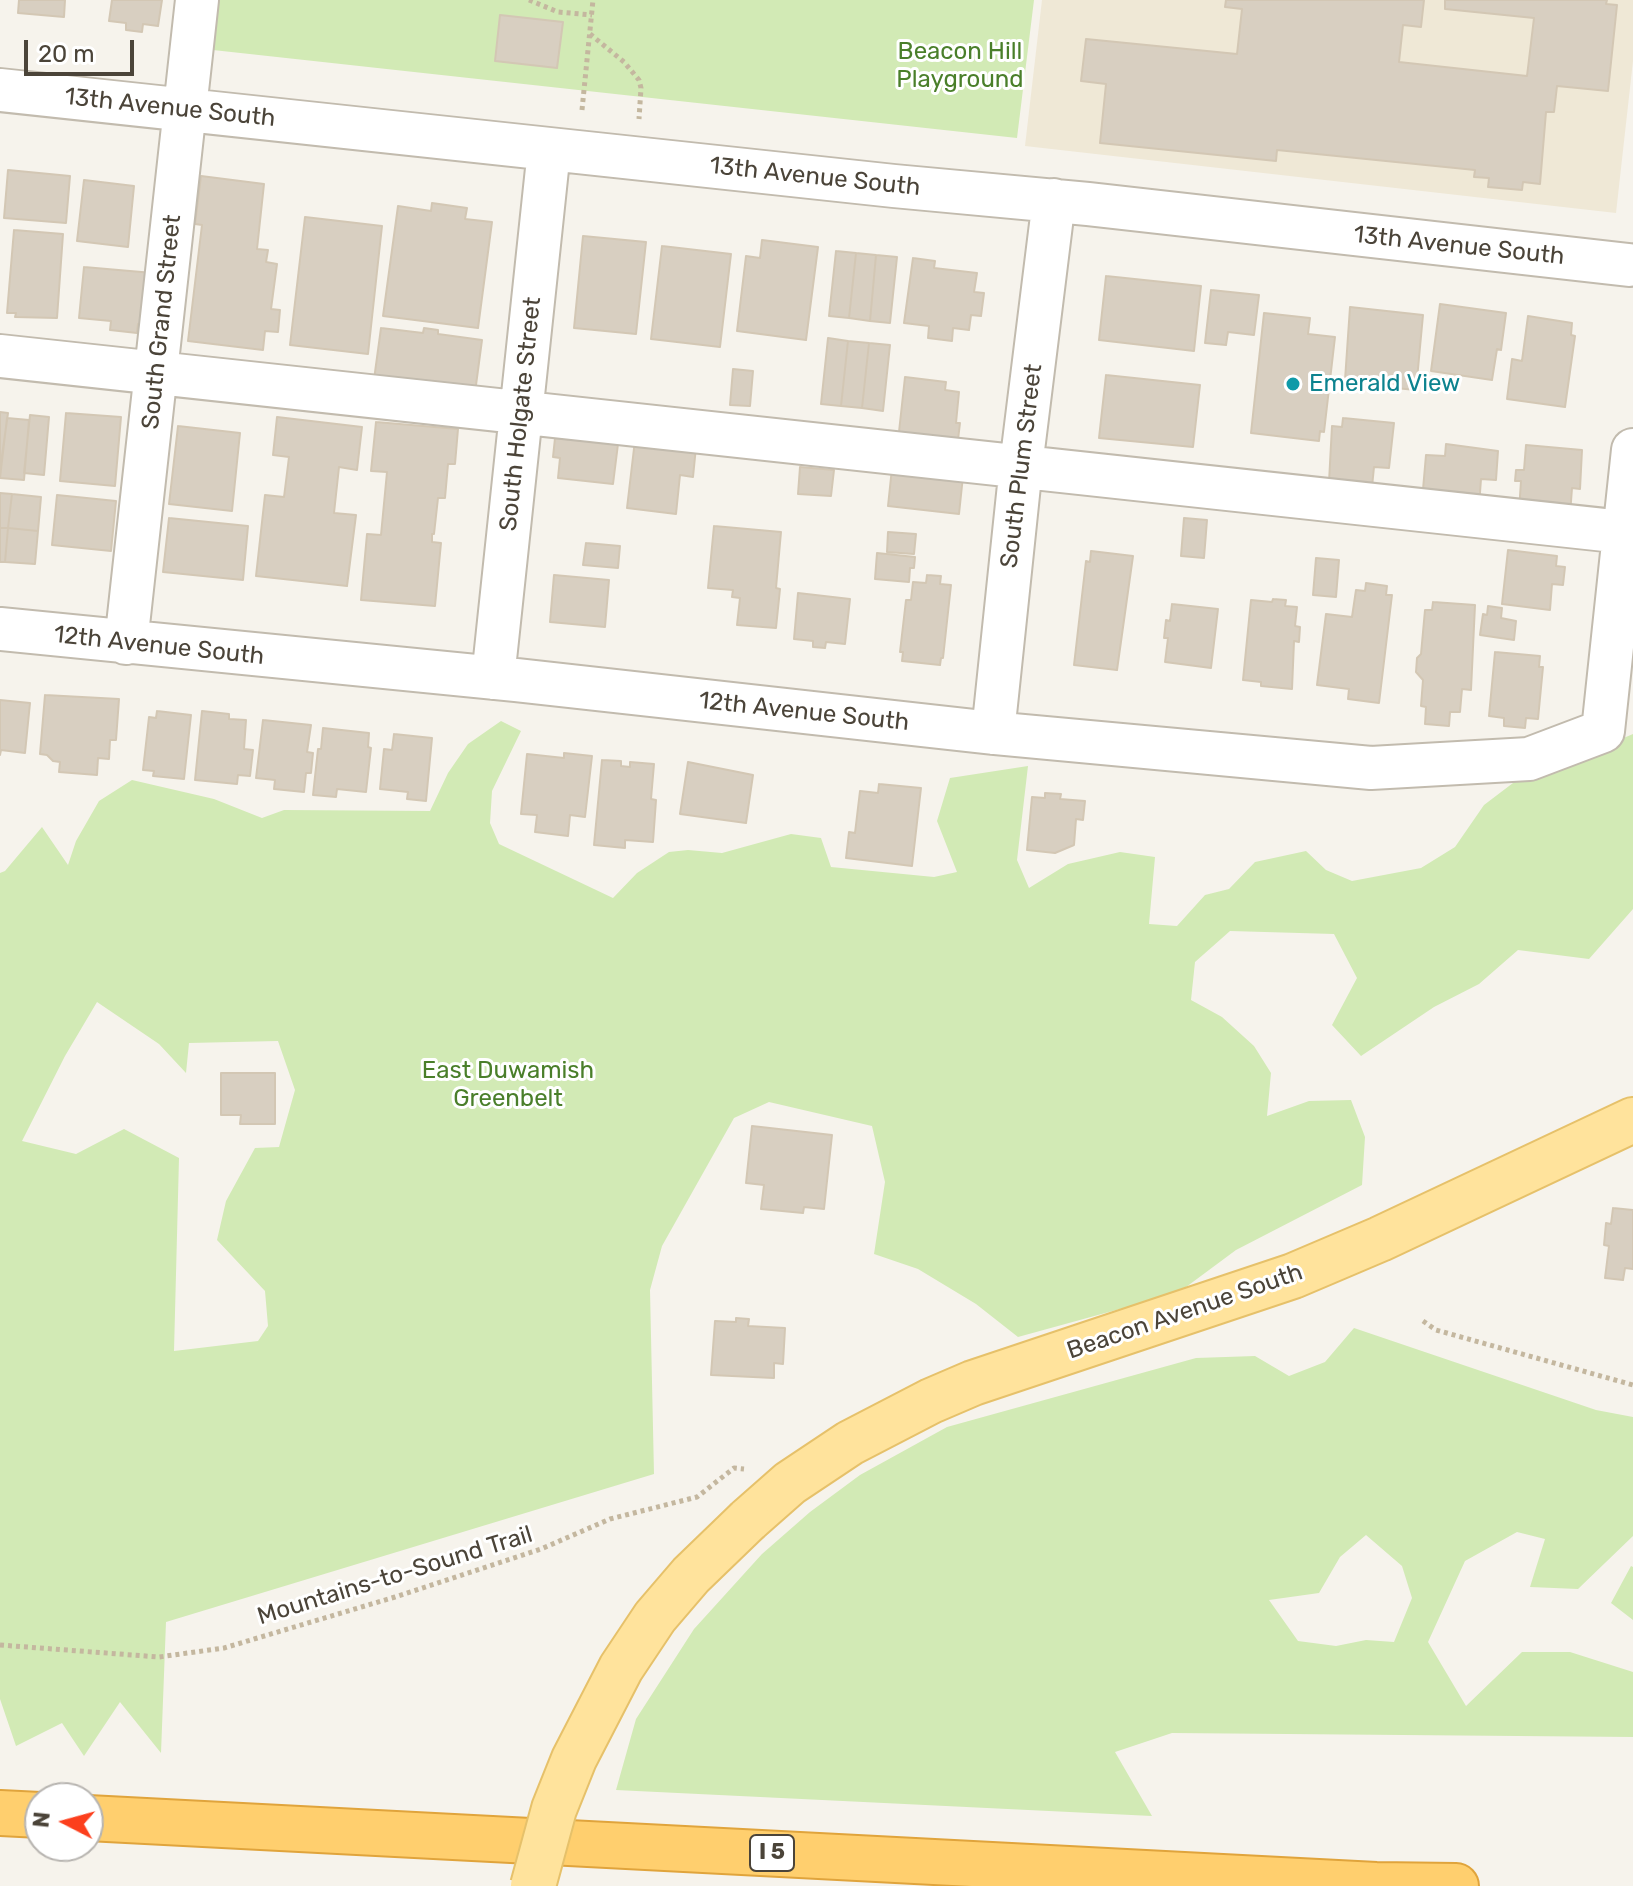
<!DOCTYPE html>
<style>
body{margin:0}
#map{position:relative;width:1633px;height:1886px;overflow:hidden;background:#f6f3ec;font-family:Rubik,sans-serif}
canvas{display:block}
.north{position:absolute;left:24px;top:1782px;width:80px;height:80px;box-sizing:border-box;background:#fff;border:2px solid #b7b4b0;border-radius:50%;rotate:276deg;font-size:22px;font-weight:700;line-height:32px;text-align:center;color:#4b4439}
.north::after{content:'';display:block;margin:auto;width:28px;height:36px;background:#fc3f1d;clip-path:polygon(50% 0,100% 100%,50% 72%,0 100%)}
.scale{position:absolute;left:24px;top:40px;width:110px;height:36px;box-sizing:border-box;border:4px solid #4b4439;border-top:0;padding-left:10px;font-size:24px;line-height:28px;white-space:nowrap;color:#4b4439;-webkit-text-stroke:6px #fff;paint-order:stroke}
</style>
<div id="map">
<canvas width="1633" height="1886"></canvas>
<div class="north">N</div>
<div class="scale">20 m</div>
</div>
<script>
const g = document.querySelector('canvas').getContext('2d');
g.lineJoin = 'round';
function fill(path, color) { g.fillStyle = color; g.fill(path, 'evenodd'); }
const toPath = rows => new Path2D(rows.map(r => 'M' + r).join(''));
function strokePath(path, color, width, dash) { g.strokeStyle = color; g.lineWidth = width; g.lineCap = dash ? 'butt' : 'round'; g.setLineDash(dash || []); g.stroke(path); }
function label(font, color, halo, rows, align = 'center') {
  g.font = font + ' Rubik,sans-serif'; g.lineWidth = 6; g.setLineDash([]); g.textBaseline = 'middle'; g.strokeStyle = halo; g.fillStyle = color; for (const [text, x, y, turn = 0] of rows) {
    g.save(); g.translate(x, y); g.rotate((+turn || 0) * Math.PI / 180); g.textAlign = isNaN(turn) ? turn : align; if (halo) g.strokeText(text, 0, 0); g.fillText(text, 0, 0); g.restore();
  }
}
fill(toPath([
 [1042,0,1633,0,1633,61,1616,213,1025,146]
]), '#efe8d6');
fill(toPath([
 [219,0,1034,0,1017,138,213,50],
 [501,721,521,731,492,791,490,823,499,844,613,898,637,873,669,852,688,850,722,853,791,834,821,838,831,867,934,877,957,872,937,821,950,778,1028,766,1017,860,1029,888,1068,864,1120,852,1155,857,1149,924,1177,926,1205,895,1229,889,1255,862,1306,851,1326,870,1352,881,1421,868,1455,847,1484,805,1538,764,1607,745,1633,734,1633,909,1589,959,1518,950,1479,984,1434,1007,1361,1056,1332,1025,1357,978,1334,934,1230,931,1195,962,1191,1000,1222,1017,1254,1046,1271,1073,1267,1116,1309,1101,1351,1100,1365,1137,1362,1185,1236,1250,1178,1293,1018,1337,976,1304,918,1269,874,1254,885,1182,872,1126,769,1102,734,1118,662,1246,650,1290,654,1474,166,1622,161,1753,120,1702,84,1756,62,1723,16,1746,0,1699,0,873,5,871,42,827,68,865,76,841,99,801,132,780,214,799,262,818,284,810,430,811,448,773,468,744],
 [97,1002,159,1044,186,1073,189,1043,278,1041,295,1090,279,1147,255,1148,226,1201,217,1240,265,1291,268,1326,258,1341,174,1351,179,1158,124,1129,76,1154,22,1141,65,1056],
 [1354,1328,1596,1410,1633,1417,1633,1536,1578,1589,1530,1587,1545,1539,1517,1532,1465,1561,1428,1642,1466,1706,1522,1652,1570,1652,1633,1672,1633,1737,1172,1733,1115,1752,1152,1816,616,1790,636,1719,694,1629,762,1554,810,1512,860,1475,947,1427,1196,1358,1255,1356,1289,1376,1325,1362],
 [1366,1535,1402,1566,1412,1598,1394,1642,1366,1640,1336,1646,1298,1641,1269,1600,1319,1593,1340,1557],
 [1631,1566,1633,1567,1633,1620,1611,1603]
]), '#d2eab5');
const building = toPath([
 [19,0,65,0,64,17,18,13,19,0],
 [112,0,162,0,158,26,143,24,142,32,126,30,126,23,109,21,112,0],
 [1226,0,1424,0,1421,27,1403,25,1399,62,1527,76,1534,18,1445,9,1445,0,1607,0,1606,4,1617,5,1608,91,1557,86,1554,112,1546,112,1540,184,1523,182,1522,190,1488,187,1489,178,1474,177,1475,170,1277,150,1276,161,1100,143,1106,84,1081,81,1086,39,1237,54,1242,9,1225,7,1226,0],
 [500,15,563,22,557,68,495,61,500,15],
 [8,170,70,176,66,223,4,218,8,170],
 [201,176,264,184,257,249,268,250,266,262,277,264,271,309,280,310,278,332,265,331,263,350,188,341,202,225,195,224,201,176],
 [84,180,134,186,128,247,77,241,84,180],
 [432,203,467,208,465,219,492,222,478,328,383,316,398,206,431,211,432,203],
 [305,217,382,226,368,354,290,345,305,217],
 [14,230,63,234,57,318,15,317,16,313,7,313,14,230],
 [583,236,646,242,636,334,574,328,583,236],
 [762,240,818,247,806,340,737,331,746,256,760,258,762,240],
 [662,246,731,254,720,347,651,339,662,246],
 [836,251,856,253,849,318,829,316,836,251],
 [856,253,876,255,870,321,849,318,856,253],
 [876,255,897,257,890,323,870,321,876,255],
 [913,258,935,261,934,268,977,273,974,292,984,293,981,316,971,315,969,330,953,328,952,341,928,338,929,326,904,323,913,258],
 [84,267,153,273,144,325,138,324,137,333,110,330,111,321,79,318,84,267],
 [1106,276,1201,286,1194,351,1099,340,1106,276],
 [1211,290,1259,295,1254,335,1228,332,1226,345,1205,343,1211,290],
 [1440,304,1506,313,1501,350,1497,349,1492,380,1431,371,1440,304],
 [1350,307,1423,315,1416,390,1395,388,1395,384,1345,380,1350,307],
 [1264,313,1310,318,1308,334,1335,337,1324,432,1320,431,1319,441,1251,433,1264,313],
 [1528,316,1572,323,1571,335,1575,336,1565,407,1507,399,1512,359,1522,361,1528,316],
 [381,328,423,333,424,328,438,330,438,334,482,340,474,400,373,387,381,328],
 [828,338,848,341,841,406,821,404,828,338],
 [848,341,869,343,862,408,841,406,848,341],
 [869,343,890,345,883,411,862,408,869,343],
 [733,369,753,371,750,406,730,405,733,369],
 [1106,375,1200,385,1193,447,1099,438,1106,375],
 [905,377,946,382,945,390,959,392,956,423,960,423,957,448,898,441,905,377],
 [0,412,8,413,0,470,0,412],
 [66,413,121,417,115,486,60,481,66,413],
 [30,415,49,417,44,475,24,473,30,415],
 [277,417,362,427,357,470,339,467,334,513,356,515,347,586,256,576,265,495,284,497,289,457,273,455,277,417],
 [7,418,29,420,24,480,0,478,7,418],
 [1343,418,1394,423,1389,468,1374,467,1372,487,1329,482,1332,426,1342,427,1343,418],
 [376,422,458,429,455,464,448,464,445,498,438,498,434,534,432,534,432,542,441,543,435,606,361,600,367,534,381,535,387,472,371,471,376,422],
 [178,426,240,433,232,511,169,504,178,426],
 [555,438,618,444,613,484,558,478,560,458,553,457,555,438],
 [635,440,696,447,693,477,680,475,676,514,627,508,635,440],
 [1446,444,1498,451,1496,480,1481,479,1479,506,1422,501,1426,455,1445,456,1446,444],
 [1526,445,1582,450,1580,489,1572,488,1570,515,1519,511,1521,481,1515,481,1516,470,1524,470,1526,445],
 [800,467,834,470,831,496,798,494,800,467],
 [892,468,963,476,959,514,888,506,892,468],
 [0,493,12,494,8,528,0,528,0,493],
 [12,494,41,497,38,531,8,528,12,494],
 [57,495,116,501,111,551,52,545,57,495],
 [169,518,248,526,243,580,163,572,169,518],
 [1184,518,1207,520,1204,558,1181,556,1184,518],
 [714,526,781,532,776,588,780,589,776,628,737,625,740,598,732,597,733,590,708,588,714,526],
 [0,528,8,528,5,562,0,562,0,528],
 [8,528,38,531,35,564,5,562,8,528],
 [888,532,916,534,914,554,887,552,888,532],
 [586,543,620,546,618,568,583,565,586,543],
 [1508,550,1557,556,1556,566,1565,567,1563,585,1552,584,1550,610,1502,604,1508,550],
 [1091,551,1133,556,1117,670,1074,665,1086,561,1090,562,1091,551],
 [877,553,915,557,914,568,910,568,909,582,875,579,877,553],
 [1316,558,1339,560,1336,597,1313,595,1316,558],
 [554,575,609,580,605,627,550,622,554,575],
 [927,575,941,576,940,584,951,585,943,658,941,658,940,665,902,661,903,652,900,652,906,600,911,600,913,582,926,583,927,575],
 [1366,583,1387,586,1386,595,1392,595,1379,703,1348,699,1349,689,1317,685,1326,614,1352,617,1356,590,1365,591,1366,583],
 [798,593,850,599,845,644,826,642,825,648,813,647,813,641,794,639,798,593],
 [1273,599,1286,600,1285,606,1297,607,1295,626,1300,627,1299,642,1294,641,1292,689,1261,686,1261,682,1243,680,1251,600,1272,602,1273,599],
 [1433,602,1475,605,1471,690,1462,689,1460,712,1450,712,1449,726,1425,724,1426,707,1421,706,1423,680,1416,672,1417,658,1421,654,1425,610,1432,610,1433,602],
 [1172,604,1218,609,1211,668,1165,662,1168,638,1164,638,1166,620,1170,621,1172,604],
 [1488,606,1502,608,1501,618,1516,621,1514,640,1480,635,1483,614,1487,615,1488,606],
 [1495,652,1540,656,1539,667,1543,667,1538,719,1526,718,1525,728,1504,726,1504,718,1489,716,1495,652],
 [45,695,119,699,116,740,110,740,109,759,98,758,97,775,59,772,60,762,53,761,47,755,40,754,45,695],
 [0,700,30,703,25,753,1,750,0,755,0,700],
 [157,711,191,715,184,779,153,776,154,771,143,770,149,717,156,718,157,711],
 [202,711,229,714,229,719,246,720,244,749,253,750,250,776,238,775,237,784,195,780,202,711],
 [263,720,311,725,307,752,313,753,311,773,306,773,304,792,274,789,275,780,256,778,263,720],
 [323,728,369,733,368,747,371,748,366,792,337,789,336,797,313,795,318,749,321,749,323,728],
 [394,734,432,738,426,801,407,799,408,792,380,789,384,749,392,750,394,734],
 [564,753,592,756,585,817,570,815,568,836,535,832,537,815,521,814,527,754,564,758,564,753],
 [602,760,621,761,621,766,630,767,630,762,654,764,651,799,656,800,653,842,625,840,625,848,594,845,602,760],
 [688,762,753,775,746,823,680,814,688,762],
 [879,784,921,788,912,866,846,858,849,832,855,833,860,791,878,793,879,784],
 [1045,793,1061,794,1060,799,1085,801,1083,820,1076,819,1074,845,1055,853,1027,850,1032,797,1045,798,1045,793],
 [221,1073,275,1073,275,1124,240,1124,241,1115,221,1115,221,1073],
 [752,1126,832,1135,824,1209,804,1207,803,1213,761,1209,764,1185,746,1183,752,1126],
 [1613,1208,1633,1210,1633,1269,1625,1268,1623,1280,1605,1278,1609,1246,1604,1245,1606,1223,1611,1224,1613,1208],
 [736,1318,749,1319,748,1326,785,1328,783,1364,774,1363,774,1378,711,1375,715,1321,736,1322,736,1318]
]);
fill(building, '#d8cfc1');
strokePath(building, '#d3c7b4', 2);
const minor = toPath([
 [0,90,894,186,1088,204,1629,265],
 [0,356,1633,533],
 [0,629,516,680,993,733,1371,768,1529,759,1603,731,1633,450],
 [126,643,197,0],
 [493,678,549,150],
 [993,733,1021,466,1054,200]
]);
const major = toPath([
 [748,1520,790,1483,850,1443,931,1401,973,1383,1293,1276,1380,1239,1633,1120]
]);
const highway = toPath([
 [0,1813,40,1815],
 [88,1818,1376,1885,1456,1886]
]);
strokePath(minor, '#c2bbae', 46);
strokePath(major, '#e6c16a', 48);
strokePath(highway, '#e0a43c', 48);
strokePath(toPath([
 [529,0,558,12,592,15],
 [590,34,624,62,639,80,641,88,639,119],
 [582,110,593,0],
 [1423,1321,1436,1330,1633,1385],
 [0,1645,159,1657,224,1648,395,1597,541,1549,610,1519,697,1497,734,1468,744,1469]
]), '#c4b79f', 5, [4, 4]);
strokePath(minor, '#fff', 42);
strokePath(major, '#ffe39c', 44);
strokePath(highway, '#ffcf6e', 44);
const majorBridge = toPath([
 [533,1886,554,1809,574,1759,621,1668,655,1617,691,1575,748,1520]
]);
strokePath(majorBridge, '#e6c16a', 48, []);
strokePath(majorBridge, '#ffe39c', 44);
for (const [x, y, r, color] of [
 [1293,384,8,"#0f9aa8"]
]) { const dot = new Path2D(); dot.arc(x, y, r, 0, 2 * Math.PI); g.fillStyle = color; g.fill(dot); strokePath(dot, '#fff', 3); }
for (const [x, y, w] of [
 [772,1853,44]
]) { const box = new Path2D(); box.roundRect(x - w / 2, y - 18, w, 36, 6); g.fillStyle = '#fff'; g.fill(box); strokePath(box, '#4b4439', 2); }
label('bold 22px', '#4b4439', null, [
 ["I 5",772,1853]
]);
label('24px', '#4a7f2a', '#fff', [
 ["Beacon Hill",960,52],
 ["Playground",960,80],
 ["East Duwamish",508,1071],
 ["Greenbelt",508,1099]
]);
label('24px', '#4b4439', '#fff', [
 ["13th Avenue South",170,108,6],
 ["13th Avenue South",815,177,6],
 ["13th Avenue South",1459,246,6],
 ["South Grand Street",162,322,-84],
 ["South Holgate Street",521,414,-84],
 ["South Plum Street",1022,466,-83],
 ["12th Avenue South",159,646,6],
 ["12th Avenue South",804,712,6],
 ["Beacon Avenue South",1185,1312,-19],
 ["Mountains-to-Sound Trail",395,1576,-17]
]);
label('24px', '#0d838f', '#fff', [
 ["Emerald View",1309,384]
], 'left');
</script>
